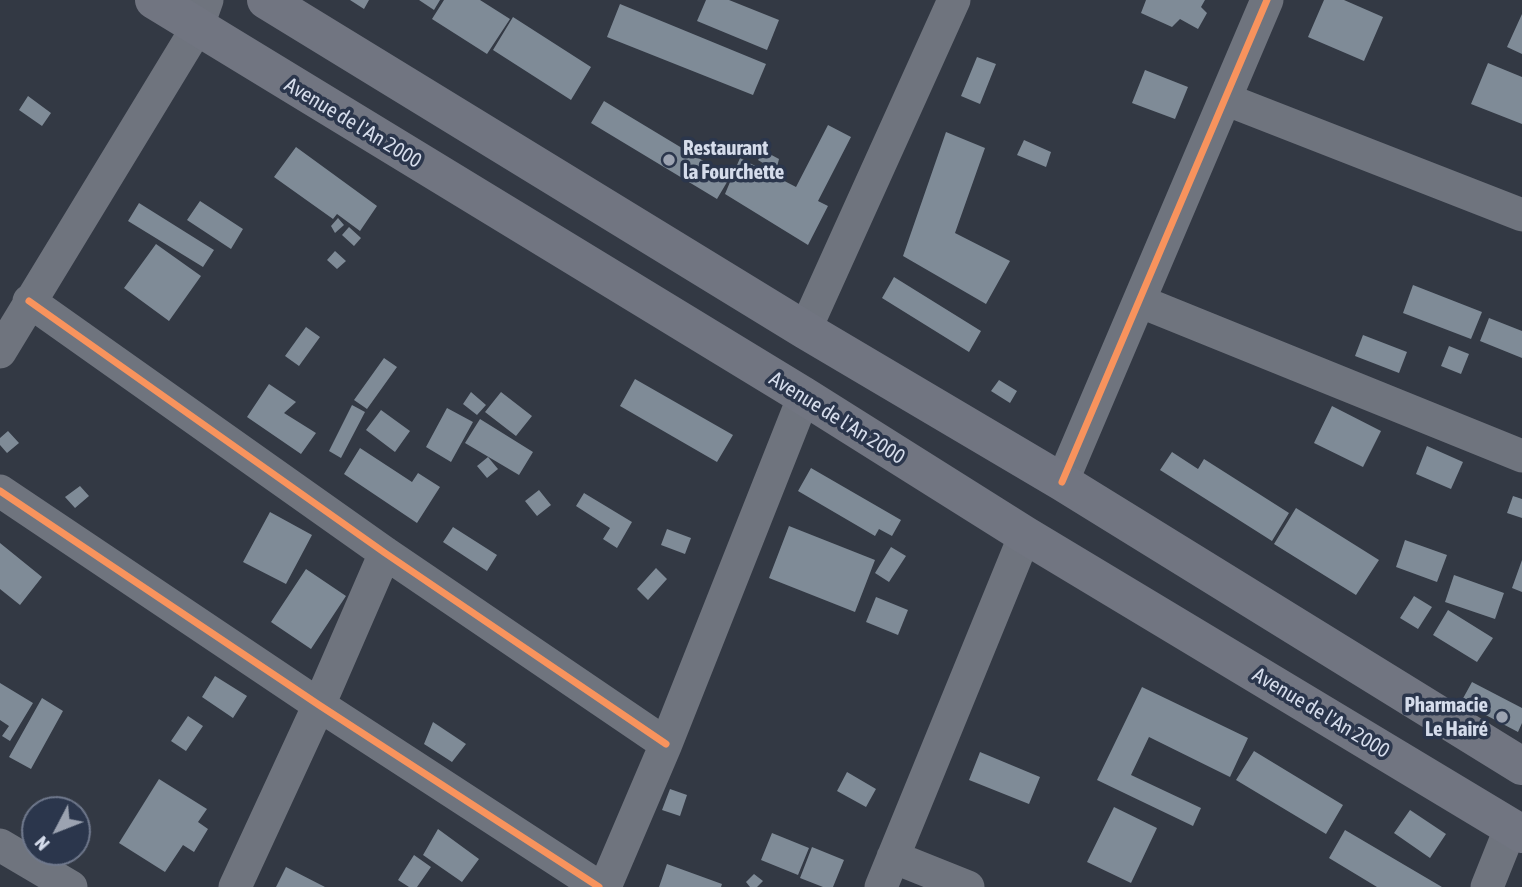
<!DOCTYPE html>
<meta charset="utf-8">
<style>
body{margin:0}
#map{position:relative;width:1522px;height:887px;overflow:hidden;background:#333944;font-family:"Asap Condensed",sans-serif}
canvas{display:block}
.north{position:absolute;left:21px;top:796px;width:70px;height:70px;box-sizing:border-box;background:#2b364c;border:2px solid #6f788c;border-radius:50%;rotate:228deg;font-size:19px;font-weight:700;line-height:28px;text-align:center;color:#d5dceb}
.north::after{content:'';display:block;margin:auto;width:24px;height:32px;background:#9ca3b1;clip-path:polygon(50% 0,100% 100%,50% 72%,0 100%)}
</style>
<div id="map">
<canvas width="1522" height="887"></canvas>
<div class="north">N</div>
</div>
<script>
const g = document.querySelector('canvas').getContext('2d');
g.lineJoin = 'round';
function fill(path, color) { g.fillStyle = color; g.fill(path, 'evenodd'); }
const toPath = rows => new Path2D(rows.map(r => 'M' + r).join(''));
function strokePath(path, color, width, dash) { g.strokeStyle = color; g.lineWidth = width; g.lineCap = dash ? 'butt' : 'round'; g.setLineDash(dash || []); g.stroke(path); }
function label(font, color, halo, rows, align = 'center') {
  g.font = font + ' "Asap Condensed",sans-serif'; g.lineWidth = 7; g.setLineDash([]); g.textBaseline = 'middle'; g.strokeStyle = halo; g.fillStyle = color; for (const [text, x, y, turn = 0] of rows) {
    g.save(); g.translate(x, y); g.rotate((+turn || 0) * Math.PI / 180); g.textAlign = isNaN(turn) ? turn : align; if (halo) g.strokeText(text, 0, 0); g.fillText(text, 0, 0); g.restore();
  }
}
fill(toPath([
 [350,0,369,0,364,9],
 [419,0,440,0,434,10],
 [444,0,480,0,510,19,487,54,432,19],
 [706,0,729,0,779,20,767,50,697,21],
 [1146,0,1205,0,1201,7,1207,13,1198,29,1180,19,1172,27,1141,13],
 [1324,0,1344,0,1383,17,1364,61,1308,37],
 [620,4,766,64,753,95,607,37],
 [1522,14,1522,54,1507,47],
 [513,17,591,67,571,100,493,50],
 [977,57,996,64,980,104,961,96],
 [1488,63,1522,77,1522,124,1471,104],
 [1145,70,1188,87,1175,119,1132,103],
 [28,96,51,113,42,126,19,110],
 [604,101,730,177,717,199,591,123],
 [828,125,851,137,818,201,828,206,808,245,725,194,740,158,796,187],
 [946,132,985,148,955,233,1010,261,986,304,903,256],
 [1024,140,1051,152,1046,167,1017,155],
 [296,147,377,206,360,231,337,214,333,219,274,177],
 [764,151,779,159,776,171,758,160],
 [200,201,243,229,231,249,187,220],
 [139,203,214,250,203,267,128,221],
 [338,218,344,225,335,233,331,226],
 [349,227,361,238,354,246,342,235],
 [156,244,201,276,169,321,124,288],
 [335,251,346,261,337,269,327,260],
 [894,277,981,331,969,352,882,298],
 [1413,285,1482,312,1471,339,1403,313],
 [1489,318,1522,331,1522,358,1480,341],
 [306,327,320,337,299,366,285,356],
 [1363,335,1407,352,1399,373,1355,356],
 [1449,346,1469,354,1461,374,1441,366],
 [384,358,397,367,367,409,354,400],
 [635,379,733,435,717,462,620,406],
 [999,380,1017,391,1010,403,991,391],
 [269,384,296,402,284,413,316,433,301,454,247,417],
 [471,392,486,405,477,415,463,404],
 [501,392,532,416,516,436,485,412],
 [352,405,365,412,341,458,329,451],
 [1332,406,1381,431,1363,467,1314,443],
 [447,408,473,422,451,462,426,447],
 [381,410,410,431,395,452,366,430],
 [480,419,533,452,519,475,465,443],
 [8,431,19,443,7,453,0,445,0,438],
 [1427,446,1463,462,1451,489,1416,474],
 [360,448,412,482,418,473,440,487,417,523,344,474],
 [1172,452,1198,469,1204,459,1289,513,1272,541,1160,470],
 [488,457,498,469,487,478,477,466],
 [811,468,901,520,892,536,879,529,875,536,798,491],
 [80,486,89,496,75,508,65,497],
 [539,490,551,505,537,516,525,501],
 [584,493,632,522,617,548,603,539,610,528,576,506],
 [1513,496,1522,499,1522,518,1507,513],
 [1296,508,1379,560,1356,595,1274,544],
 [270,512,312,535,286,584,243,562],
 [789,526,875,560,855,612,769,578],
 [453,527,497,555,487,571,443,542],
 [667,529,691,538,685,554,661,545],
 [1405,540,1447,555,1437,582,1396,567],
 [0,543,42,577,20,605,0,589],
 [891,547,906,556,889,582,875,573],
 [1522,560,1522,592,1512,588],
 [656,568,667,579,648,600,637,589],
 [306,569,346,596,311,649,271,622],
 [1454,575,1504,593,1495,619,1445,602],
 [1414,596,1432,607,1418,629,1400,618],
 [876,597,908,610,898,635,866,622],
 [1448,610,1493,638,1477,662,1433,635],
 [215,676,247,696,233,718,202,697],
 [1472,682,1522,708,1522,723,1518,732,1461,702],
 [0,683,33,703,10,741,2,736,9,726,0,720],
 [1142,687,1248,738,1230,777,1149,737,1131,775,1201,808,1193,826,1097,780],
 [42,698,63,711,31,769,9,757],
 [188,716,203,726,186,751,171,741],
 [433,722,466,744,452,762,424,744],
 [1254,751,1343,805,1326,834,1236,780],
 [980,752,1040,777,1029,804,969,780],
 [847,772,876,789,866,807,837,791],
 [159,779,207,809,198,822,208,829,194,852,183,845,165,872,119,843],
 [670,789,687,795,680,816,662,810],
 [1114,807,1157,828,1131,883,1087,862],
 [1410,810,1446,834,1430,858,1394,833],
 [438,829,479,859,462,882,423,855],
 [1345,830,1442,887,1377,887,1329,858],
 [772,833,809,848,798,875,761,860],
 [812,847,844,860,833,887,823,887,800,878],
 [414,855,431,867,417,887,409,887,398,880],
 [667,864,722,884,721,887,659,887],
 [286,867,325,887,276,887],
 [754,874,763,881,757,887,750,887,746,882]
]), '#7f8b97');
strokePath(toPath([
 [1225,99,1522,215],
 [29,301,385,553,666,744],
 [1139,301,1522,456],
 [805,330,954,0],
 [0,352,197,28,207,0],
 [1062,482,1267,0],
 [0,491,319,705,599,887],
 [0,845,71,887],
 [893,857,968,887],
 [235,887,319,705,385,553],
 [605,887,666,744,804,396],
 [881,887,1025,535],
 [1487,887,1511,827]
]), '#6f747e', 33);
strokePath(toPath([
 [154,0,804,396,1025,535,1522,834],
 [266,0,805,330,1062,482,1522,766]
]), '#717581', 38);
strokePath(toPath([
 [29,301,385,553,666,744],
 [1062,482,1267,0],
 [0,491,319,705,599,887]
]), '#f8935d', 7);
for (const [x, y, r, color] of [
 [669,160,7,"#9ca3b1"],
 [1502,717,7,"#9ca3b1"]
]) { const dot = new Path2D(); dot.arc(x, y, r, 0, 2 * Math.PI); g.fillStyle = color; g.fill(dot); strokePath(dot, '#2b364c', 2.5); }
label('21px', '#d5dceb', '#2b364c', [
 ["Avenue de l'An 2000",353,123,31],
 ["Avenue de l'An 2000",837,418,32],
 ["Avenue de l'An 2000",1321,713,31]
]);
label('bold 21px', '#d5dceb', '#2b364c', [
 ["Restaurant",683,148],
 ["la Fourchette",683,172],
 ["Pharmacie",1488,705,"right"],
 ["Le Hairé",1488,729,"right"]
], 'left');
</script>
